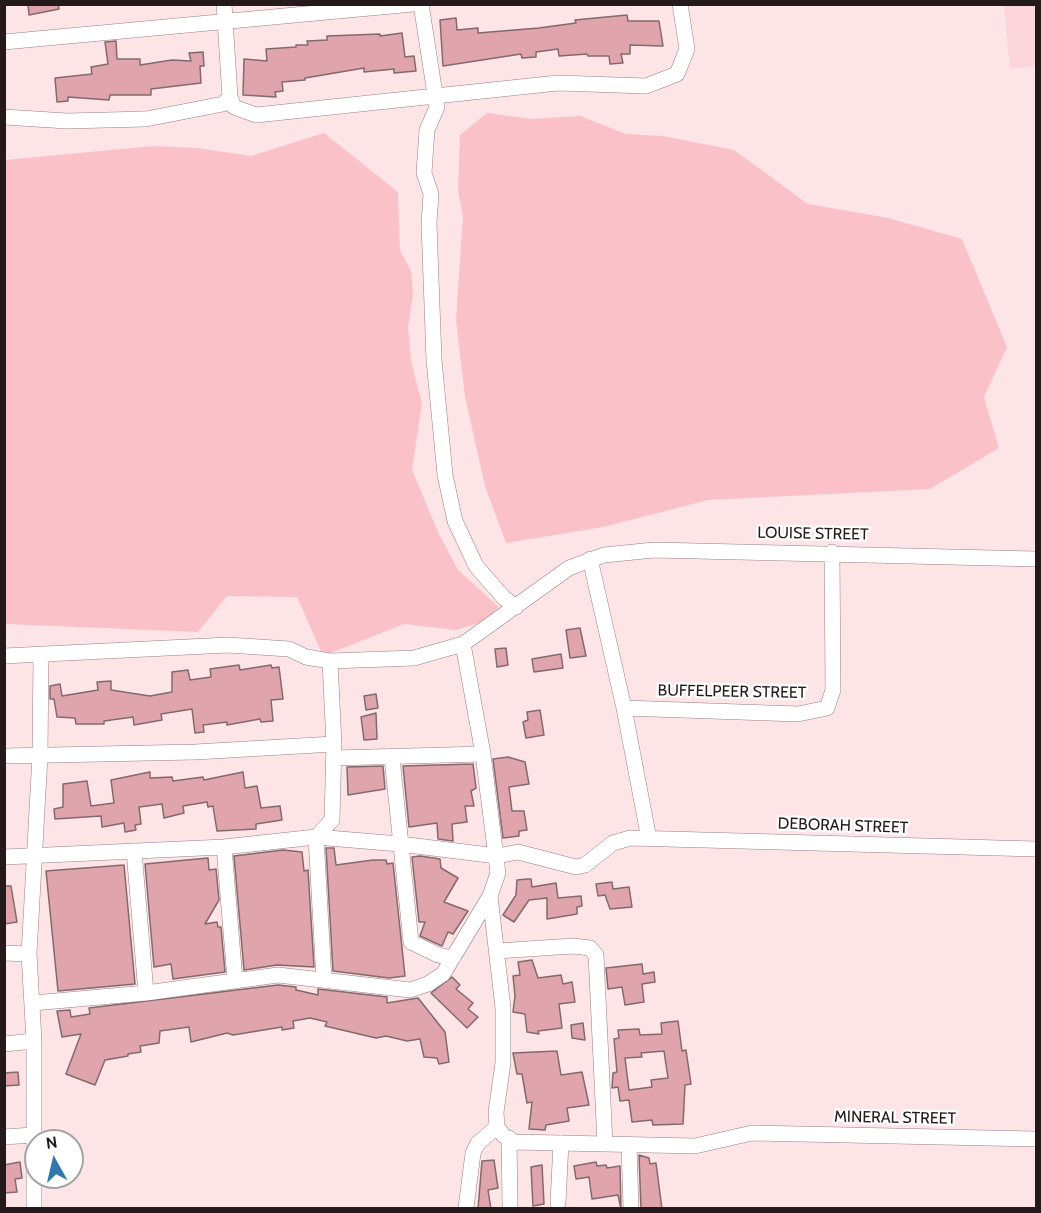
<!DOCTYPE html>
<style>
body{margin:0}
#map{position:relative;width:1041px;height:1213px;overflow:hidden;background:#fce4e7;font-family:Cabin,sans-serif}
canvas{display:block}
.frame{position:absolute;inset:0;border:6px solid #241a1b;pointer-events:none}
.north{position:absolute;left:24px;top:1129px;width:60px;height:60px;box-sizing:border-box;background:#fff;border:2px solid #a7a3a4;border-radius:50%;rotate:352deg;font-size:16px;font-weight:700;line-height:24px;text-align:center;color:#241a1b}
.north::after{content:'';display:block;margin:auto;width:21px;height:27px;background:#3179ad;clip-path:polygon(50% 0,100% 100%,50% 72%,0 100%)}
</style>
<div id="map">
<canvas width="1041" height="1213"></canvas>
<div class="frame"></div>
<div class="north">N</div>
</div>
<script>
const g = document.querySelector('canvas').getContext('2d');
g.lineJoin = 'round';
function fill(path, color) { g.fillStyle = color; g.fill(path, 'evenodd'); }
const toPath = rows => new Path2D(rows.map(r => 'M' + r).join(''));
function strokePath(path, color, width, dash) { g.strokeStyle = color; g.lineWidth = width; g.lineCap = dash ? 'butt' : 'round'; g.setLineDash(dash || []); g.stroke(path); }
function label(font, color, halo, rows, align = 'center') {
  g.font = font + ' Cabin,sans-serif'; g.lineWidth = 4.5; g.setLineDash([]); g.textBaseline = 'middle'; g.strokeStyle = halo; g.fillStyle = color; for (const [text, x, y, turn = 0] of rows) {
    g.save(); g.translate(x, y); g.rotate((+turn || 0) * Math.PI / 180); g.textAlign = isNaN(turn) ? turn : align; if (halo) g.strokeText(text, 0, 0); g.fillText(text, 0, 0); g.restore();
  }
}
fill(toPath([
 [1004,5,1036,5,1036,66,1010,69]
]), '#fbd5da');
fill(toPath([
 [487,113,533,119,580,116,626,134,663,136,734,150,808,204,888,218,962,239,1007,347,984,397,999,448,930,489,708,500,603,527,506,543,485,486,465,397,456,320,463,216,458,191,460,135],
 [324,133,398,192,400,250,411,271,413,294,408,327,411,361,422,403,412,470,439,534,458,570,499,607,485,621,456,630,404,624,323,656,297,597,227,596,198,632,5,624,5,160,153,146,197,148,251,156]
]), '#fbc1c9');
const building = toPath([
 [28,4,58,4,59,9,29,15,28,4],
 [627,15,628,21,659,21,663,46,630,45,630,54,621,54,623,63,610,64,609,56,588,56,587,54,559,56,558,49,536,52,536,57,522,58,521,54,443,66,440,20,456,18,457,30,478,28,478,33,539,28,576,23,575,20,627,15],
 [402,33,405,57,414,56,416,71,394,73,394,69,364,72,364,68,305,78,305,80,282,82,283,91,275,92,276,97,243,95,244,59,267,61,266,49,296,47,296,45,308,45,307,41,327,40,327,36,380,34,380,36,402,33],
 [116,41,117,59,140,59,140,65,172,60,191,61,189,53,203,52,204,66,200,66,201,83,151,89,151,95,110,95,109,100,68,97,68,101,57,102,55,78,92,74,91,67,108,64,105,42,116,41],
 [580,628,586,656,570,658,566,630,580,628],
 [506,648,508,665,497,667,495,649,506,648],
 [561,654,563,668,534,672,532,659,561,654],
 [239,665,240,670,271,665,272,668,279,667,283,699,271,700,273,721,261,722,260,719,227,725,227,722,203,725,204,732,195,733,192,709,161,714,162,720,134,725,133,717,104,721,104,724,76,724,75,718,57,717,54,699,50,699,50,686,60,684,62,696,98,690,97,682,111,681,111,690,150,696,172,692,172,672,188,670,190,680,211,677,210,669,239,665],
 [376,694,378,708,366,710,364,696,376,694],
 [540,710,544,735,526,738,523,722,528,720,527,712,540,710],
 [376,713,377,739,364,740,361,717,376,713],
 [508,757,525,762,529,784,509,787,512,811,524,811,527,830,519,831,519,836,503,838,493,759,508,757],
 [473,764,476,788,471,791,474,806,465,806,467,822,452,824,453,841,438,839,437,823,409,827,403,766,473,764],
 [383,766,385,789,348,795,347,767,383,766],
 [150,772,150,778,172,777,173,781,203,777,204,780,243,772,245,788,257,786,261,808,280,806,282,820,256,824,256,829,217,831,213,806,208,807,207,802,183,806,184,813,164,818,162,804,139,807,141,824,135,825,136,830,125,832,124,823,102,827,101,816,55,819,54,809,63,807,63,784,87,781,91,806,114,803,111,780,150,772],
 [326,848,334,848,336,865,373,860,386,860,387,864,393,863,405,976,389,978,333,971,326,848],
 [283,850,302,852,304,871,308,870,314,967,277,965,244,970,234,856,283,850],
 [420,856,440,859,441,868,458,878,444,902,468,911,453,934,448,932,442,946,420,936,425,922,419,922,412,857,420,856],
 [208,858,209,870,216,869,219,900,205,924,217,922,218,927,221,927,225,972,173,979,171,964,154,967,145,864,208,858],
 [124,865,135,984,58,991,46,871,124,865],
 [527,879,531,879,532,887,556,883,558,898,581,896,582,906,577,907,577,914,547,919,547,898,529,900,514,922,503,915,516,895,517,880,527,879],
 [612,882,613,889,629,887,632,907,610,909,605,895,598,896,596,884,612,882],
 [4,886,11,886,17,922,4,924,4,886],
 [532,960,538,978,561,975,563,984,572,982,575,1002,559,1004,562,1028,538,1031,539,1034,527,1032,525,1014,513,1012,515,996,513,976,520,975,518,962,532,960],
 [642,964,643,974,654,972,655,982,642,984,644,1002,625,1005,622,987,608,989,606,968,642,964],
 [452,977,460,985,456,989,473,1003,468,1009,478,1017,467,1028,431,993,452,977],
 [278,985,296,987,296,990,318,995,318,989,387,997,387,1003,418,998,445,1032,449,1062,439,1064,437,1058,424,1057,420,1039,407,1041,386,1036,376,1038,325,1026,327,1022,310,1018,293,1021,294,1028,282,1030,282,1027,233,1035,227,1033,191,1042,189,1027,160,1031,159,1043,140,1046,141,1052,128,1054,128,1056,105,1060,95,1085,66,1074,81,1034,62,1037,57,1011,70,1010,71,1017,90,1014,89,1008,278,985],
 [678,1021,682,1051,686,1050,691,1084,685,1085,683,1124,653,1125,652,1120,632,1122,629,1100,620,1101,618,1087,612,1088,613,1073,617,1072,614,1039,619,1038,618,1030,639,1029,640,1035,662,1034,661,1023,678,1021],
 [664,1051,668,1078,651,1080,652,1087,629,1090,625,1058,642,1057,641,1053,664,1051],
 [583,1023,585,1040,572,1038,571,1025,583,1023],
 [557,1051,561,1075,582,1072,589,1105,567,1108,569,1121,546,1125,545,1130,529,1129,532,1102,527,1103,522,1074,517,1074,513,1053,557,1051],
 [18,1072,19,1085,4,1086,4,1073,18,1072],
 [639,1155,649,1158,650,1164,656,1163,662,1209,641,1209,639,1155],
 [494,1160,498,1188,488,1190,491,1209,478,1209,482,1161,494,1160],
 [20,1162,22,1178,15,1179,17,1192,4,1193,4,1165,20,1162],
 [596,1162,597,1166,606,1165,607,1168,620,1166,621,1209,618,1195,592,1199,589,1177,576,1179,574,1166,596,1162],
 [542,1165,544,1204,533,1206,531,1167,542,1165]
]);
fill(building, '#e0a4ad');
strokePath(building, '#83696c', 1.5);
const minor = toPath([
 [224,4,230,97,234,107,256,115,558,83,646,86,677,74,687,49,680,4],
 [421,4,437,107,427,130,424,173,431,194,429,223,434,360,445,475,455,521,476,566,504,598,516,607],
 [4,42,413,4],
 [4,117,67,121,146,119,223,104,230,97],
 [590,559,624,708,649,839],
 [4,656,228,645,289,649,306,657,330,661],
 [624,708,798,714,827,708,833,690,832,552],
 [4,756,195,752,334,744,330,661,414,658,463,644,569,568,604,555,654,550,1036,559],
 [334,758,483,754],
 [392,758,411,942,438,955,453,958],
 [224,847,235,980],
 [134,851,146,993],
 [4,857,224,847,316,837,400,844,497,856,518,852,576,867,585,865,613,843,630,838,1036,849],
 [490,896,503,1008,503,1063,496,1112,497,1127,504,1136,515,1142,695,1146,752,1133,1036,1139],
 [497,951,573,946,590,948,596,955,605,1144],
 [4,953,29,954],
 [324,980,316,837,332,820,334,744],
 [33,1003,146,993,278,975,410,990,428,984,443,974,490,896,498,873,483,754,463,644],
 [4,1044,34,1041],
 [4,1137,33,1135],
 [509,1138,510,1205],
 [629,1145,631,1208],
 [558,1203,561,1143],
 [34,1208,34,1041,29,954,40,756,41,654],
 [466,1208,473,1153,478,1143,497,1127]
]);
strokePath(minor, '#997f82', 16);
strokePath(minor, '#fff', 15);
label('16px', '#241a1b', '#fff', [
 ["LOUISE STREET",813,534,1],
 ["BUFFELPEER STREET",732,692,1],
 ["DEBORAH STREET",843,826,2],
 ["MINERAL STREET",895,1118,1]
]);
</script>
